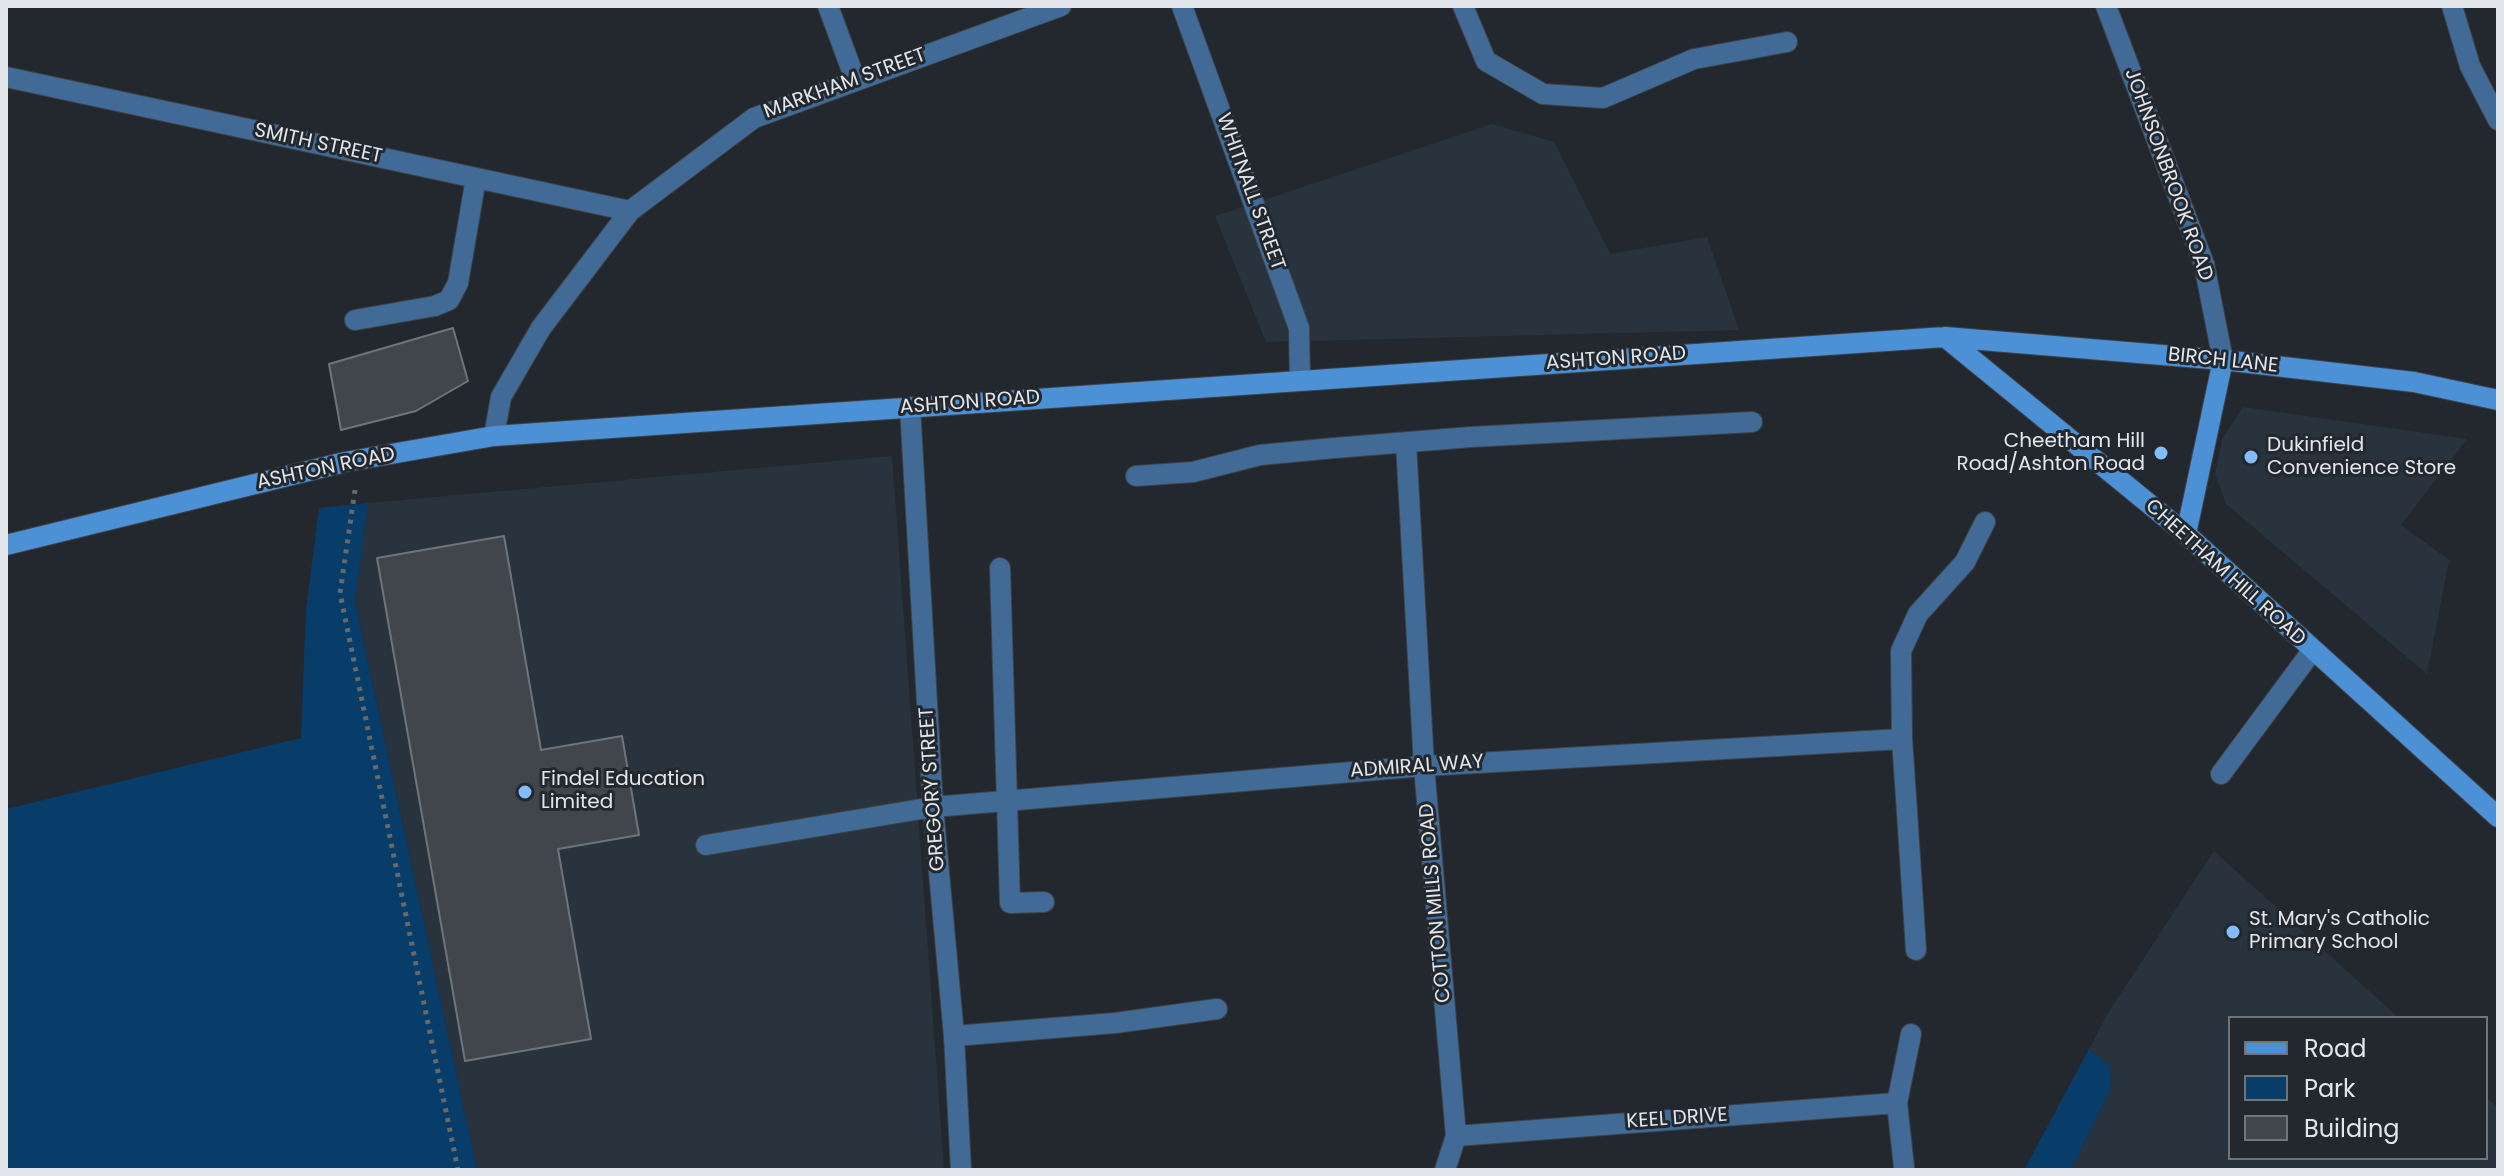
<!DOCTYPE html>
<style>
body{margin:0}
#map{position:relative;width:2504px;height:1176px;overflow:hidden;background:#23282e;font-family:Poppins,sans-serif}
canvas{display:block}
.frame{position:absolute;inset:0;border:8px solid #e2e6ea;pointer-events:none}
.legend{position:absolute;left:2228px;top:1016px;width:260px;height:144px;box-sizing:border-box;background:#23282e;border:2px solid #6f7479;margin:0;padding:10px 14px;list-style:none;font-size:24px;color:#e2e6ea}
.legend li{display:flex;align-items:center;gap:16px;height:40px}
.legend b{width:40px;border:2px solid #6f7479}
</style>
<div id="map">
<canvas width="2504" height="1176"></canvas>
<div class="frame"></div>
<ul class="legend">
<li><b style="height:10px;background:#4c90d6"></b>Road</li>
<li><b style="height:22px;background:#083d6a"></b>Park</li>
<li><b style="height:22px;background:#40464c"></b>Building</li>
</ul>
</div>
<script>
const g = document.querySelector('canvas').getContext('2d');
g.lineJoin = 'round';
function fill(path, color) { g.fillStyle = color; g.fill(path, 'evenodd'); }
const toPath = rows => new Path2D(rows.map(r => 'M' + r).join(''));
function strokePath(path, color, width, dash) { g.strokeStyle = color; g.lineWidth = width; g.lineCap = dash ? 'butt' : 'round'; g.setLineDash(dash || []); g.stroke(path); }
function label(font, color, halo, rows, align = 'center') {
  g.font = font + ' Poppins,sans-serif'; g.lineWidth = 6; g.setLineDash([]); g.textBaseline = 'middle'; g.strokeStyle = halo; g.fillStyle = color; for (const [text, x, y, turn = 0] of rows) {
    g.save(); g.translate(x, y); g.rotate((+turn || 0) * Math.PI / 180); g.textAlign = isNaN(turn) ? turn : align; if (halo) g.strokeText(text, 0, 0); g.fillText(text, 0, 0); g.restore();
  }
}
fill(toPath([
 [1492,124,1554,142,1610,254,1707,237,1739,330,1266,342,1215,216],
 [2243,407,2467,439,2401,525,2449,560,2427,674,2226,504,2215,474,2222,439],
 [892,456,944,1170,477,1170,355,601,368,503],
 [2214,851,2399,1018,2230,1018,2230,1158,2486,1158,2486,1097,2498,1108,2498,1170,2071,1170,2111,1089,2110,1066,2089,1049,2108,1013]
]), '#29333d');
fill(toPath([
 [368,503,355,602,477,1170,6,1170,6,809,301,738,306,610,319,508],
 [2089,1049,2110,1066,2111,1089,2071,1170,2024,1170]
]), '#083d6a');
const building = toPath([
 [453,328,468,381,416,411,341,430,329,364,453,328],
 [504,536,541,750,622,736,639,835,558,849,591,1039,465,1061,377,558,504,536]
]);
fill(building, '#40464c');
strokePath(building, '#6e747a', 2);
const service = toPath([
 [355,320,435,306,449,300,458,283,476,178],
 [1471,437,1752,422],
 [1136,476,1193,472,1260,455,1334,448],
 [1000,568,1010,903,1044,902],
 [2221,774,2312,651],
 [1907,812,1916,950],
 [706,845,933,807],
 [954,1036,1115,1023,1217,1009]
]);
const minor = toPath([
 [828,6,855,79],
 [1182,6,1299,328,1300,381],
 [1463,6,1486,61,1543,94,1603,98,1694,59,1787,42],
 [2106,6,2204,264,2223,360],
 [2452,6,2470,66,2498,120],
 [6,77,630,211],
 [910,407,933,807,954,1036,961,1170],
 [494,436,501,397,541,328,630,211,754,118,1061,6],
 [1406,443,1424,766,1456,1136,1445,1170],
 [1334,448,1471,437],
 [933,807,1424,766,1902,739],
 [1907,812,1902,739,1901,651,1918,614,1965,562,1985,522],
 [1456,1136,1897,1103],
 [1904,1167,1897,1103,1911,1034]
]);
const secondary = toPath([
 [1945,337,2186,534,2498,817],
 [2186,534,2223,360],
 [6,545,345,462,494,436,1945,337,2223,360,2414,382,2498,400]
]);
strokePath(service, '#3e4348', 22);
strokePath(minor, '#3e4348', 22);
strokePath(secondary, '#3e4348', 22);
strokePath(toPath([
 [355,490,340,593,458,1170]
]), '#64696e', 5, [4, 6]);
strokePath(service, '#416b96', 20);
strokePath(minor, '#416b96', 20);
strokePath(secondary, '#4c90d6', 20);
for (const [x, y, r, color] of [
 [2161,453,8,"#82bcfa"],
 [2251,457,8,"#82bcfa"],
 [525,792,8,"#82bcfa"],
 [2233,932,8,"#82bcfa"]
]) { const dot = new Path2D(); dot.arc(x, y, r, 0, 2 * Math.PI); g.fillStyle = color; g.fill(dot); strokePath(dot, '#23282e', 3); }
label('20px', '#e2e6ea', '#23282e', [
 ["MARKHAM STREET",845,84,-20],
 ["SMITH STREET",318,144,12],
 ["JOHNSONBROOK ROAD",2168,175,70],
 ["WHITNALL STREET",1250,192,70],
 ["ASHTON ROAD",1616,359,-4],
 ["BIRCH LANE",2223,361,6],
 ["ASHTON ROAD",970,403,-4],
 ["ASHTON ROAD",326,469,-12],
 ["CHEETHAM HILL ROAD",2225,573,42],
 ["ADMIRAL WAY",1417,767,-4],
 ["GREGORY STREET",933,789,-94],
 ["COTTON MILLS ROAD",1436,903,-95],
 ["KEEL DRIVE",1677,1119,-4]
]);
label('20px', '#e2e6ea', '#23282e', [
 ["Cheetham Hill",2145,442,"right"],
 ["Road/Ashton Road",2145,465,"right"],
 ["Dukinfield",2267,446],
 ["Convenience Store",2267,469],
 ["Findel Education",541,780],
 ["Limited",541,803],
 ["St. Mary's Catholic",2249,920],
 ["Primary School",2249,943]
], 'left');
</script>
